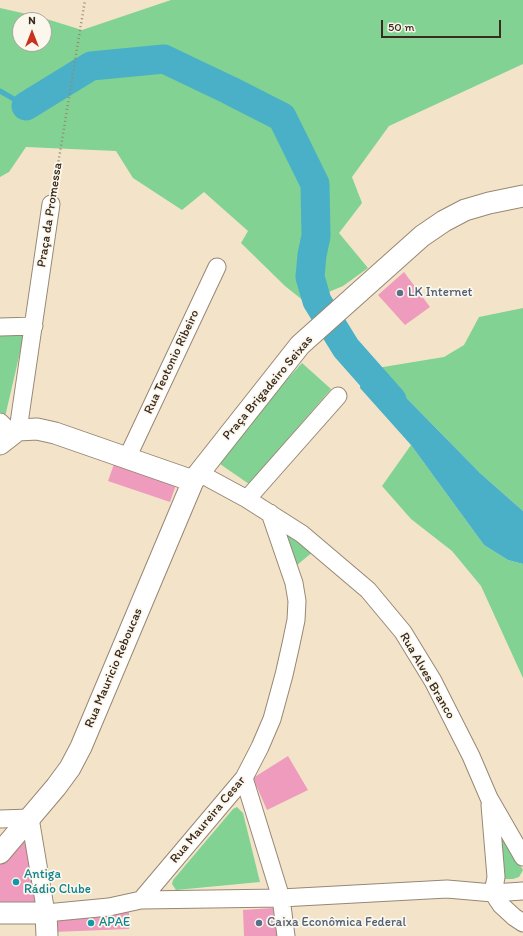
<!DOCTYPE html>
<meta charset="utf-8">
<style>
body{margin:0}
#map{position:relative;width:523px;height:936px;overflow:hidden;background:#f3e4c9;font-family:Itim,sans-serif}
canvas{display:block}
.north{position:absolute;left:12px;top:12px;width:40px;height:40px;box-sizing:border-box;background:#fbf7ec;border:1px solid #aea59a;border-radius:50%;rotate:0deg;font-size:11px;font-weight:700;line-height:16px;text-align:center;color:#3b2a1e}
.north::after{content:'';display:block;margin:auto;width:14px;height:18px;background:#c8321e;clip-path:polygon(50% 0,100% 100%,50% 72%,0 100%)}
.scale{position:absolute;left:381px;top:20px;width:120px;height:18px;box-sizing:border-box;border:2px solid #3b2a1e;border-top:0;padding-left:5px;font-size:12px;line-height:14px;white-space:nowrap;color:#3b2a1e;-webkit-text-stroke:3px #fbf7ec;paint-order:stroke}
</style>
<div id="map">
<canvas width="523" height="936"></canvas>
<div class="north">N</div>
<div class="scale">50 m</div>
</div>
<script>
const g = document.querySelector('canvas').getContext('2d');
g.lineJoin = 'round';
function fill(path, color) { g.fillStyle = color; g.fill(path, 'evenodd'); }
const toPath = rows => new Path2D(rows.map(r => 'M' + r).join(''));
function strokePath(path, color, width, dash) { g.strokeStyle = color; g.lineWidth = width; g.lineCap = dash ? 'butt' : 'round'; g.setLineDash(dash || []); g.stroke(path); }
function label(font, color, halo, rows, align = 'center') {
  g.font = font + ' Itim,sans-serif'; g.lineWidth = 3.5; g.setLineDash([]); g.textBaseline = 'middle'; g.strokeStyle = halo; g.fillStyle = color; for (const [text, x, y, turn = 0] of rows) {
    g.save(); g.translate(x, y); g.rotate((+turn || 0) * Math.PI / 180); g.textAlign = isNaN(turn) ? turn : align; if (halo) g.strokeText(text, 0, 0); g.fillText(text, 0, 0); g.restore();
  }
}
fill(toPath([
 [171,0,523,0,523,64,389,126,352,177,362,203,339,233,368,268,343,286,305,302,285,286,241,243,248,231,204,192,182,210,133,178,116,151,26,147,9,172,0,177,0,8,40,17,82,30],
 [20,20,44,20,44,44,20,44],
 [523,308,523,511,480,473,377,368,444,357,464,345,479,317],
 [0,335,24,335,5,417,0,412],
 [302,363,331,389,249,484,220,464,272,396],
 [411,445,484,545,508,560,523,564,523,678,481,586,452,551,411,519,382,486],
 [288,530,314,551,297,565,282,535],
 [237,807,243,813,260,882,176,890,172,884,173,880,233,809],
 [499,834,523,870,519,877,513,879,504,879]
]), '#81d293');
fill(toPath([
 [377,368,480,473,523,511,523,564,508,560,484,545,411,445,360,388,361,378,366,371]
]), '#49b0c8');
strokePath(toPath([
 [0,91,26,106]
]), '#49b0c8', 5);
strokePath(toPath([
 [26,106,91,66,164,59,229,90,282,117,315,184,316,236,312,255,310,277,317,301,346,348,392,400]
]), '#49b0c8', 29);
fill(toPath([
 [404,272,430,307,405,325,378,295],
 [114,464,176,485,170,502,108,481],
 [288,756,308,790,267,810,253,778],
 [25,838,36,903,0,906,0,861],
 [273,908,277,936,244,936,243,910],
 [129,912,129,929,54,932,54,918]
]), '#ee9bbe');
const minor = toPath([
 [0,327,34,326],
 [0,422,13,435],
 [18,430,51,204],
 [127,458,217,267],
 [199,473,247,499,302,534,368,590,403,632,433,681,471,756,489,798,523,857],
 [247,499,338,396],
 [244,778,281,898,286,936],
 [490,805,496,877,493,893,523,891],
 [0,819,30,818,46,913,109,907,141,900,244,778,260,747,272,719,284,675,291,644,296,620,297,601,294,583,270,513],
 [141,900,281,898,447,889,493,893,501,905,514,917,523,923]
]);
const tertiary = toPath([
 [0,444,18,430,37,429,55,433,193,481],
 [0,853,56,787,70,768,81,747,193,481,199,473,300,345,422,236,444,221,465,210,489,203,523,196],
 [0,913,46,913,47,936]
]);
strokePath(minor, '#978774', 19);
strokePath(tertiary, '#978774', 23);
strokePath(toPath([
 [54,189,85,0]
]), '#978774', 2.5, [1, 3]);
strokePath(minor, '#fff', 17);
strokePath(tertiary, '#fff', 21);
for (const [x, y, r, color] of [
 [400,293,4,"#5c6f8a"],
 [16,882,4,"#0f9aa8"],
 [91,923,4,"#0f9aa8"],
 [259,923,4,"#5c6f8a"]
]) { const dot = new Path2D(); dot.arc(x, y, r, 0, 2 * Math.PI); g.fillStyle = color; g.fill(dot); strokePath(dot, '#fbf7ec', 1.5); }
label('13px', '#3b2a1e', '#fbf7ec', [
 ["Praça da Promessa",50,215,-81],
 ["Rua Teotonio Ribeiro",172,362,-65],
 ["Praça Brigadeiro Seixas",268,388,-50],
 ["Rua Mauricio Reboucas",114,668,-67],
 ["Rua Alves Branco",427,676,60],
 ["Rua Maureira Cesar",208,820,-50]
]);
label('13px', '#4e5e75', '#fbf7ec', [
 ["LK Internet",408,293],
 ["Caixa Econômica Federal",267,923]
], 'left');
label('13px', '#0d838f', '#fbf7ec', [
 ["Antiga",24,875],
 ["Rádio Clube",24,890],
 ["APAE",99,923]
], 'left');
</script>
